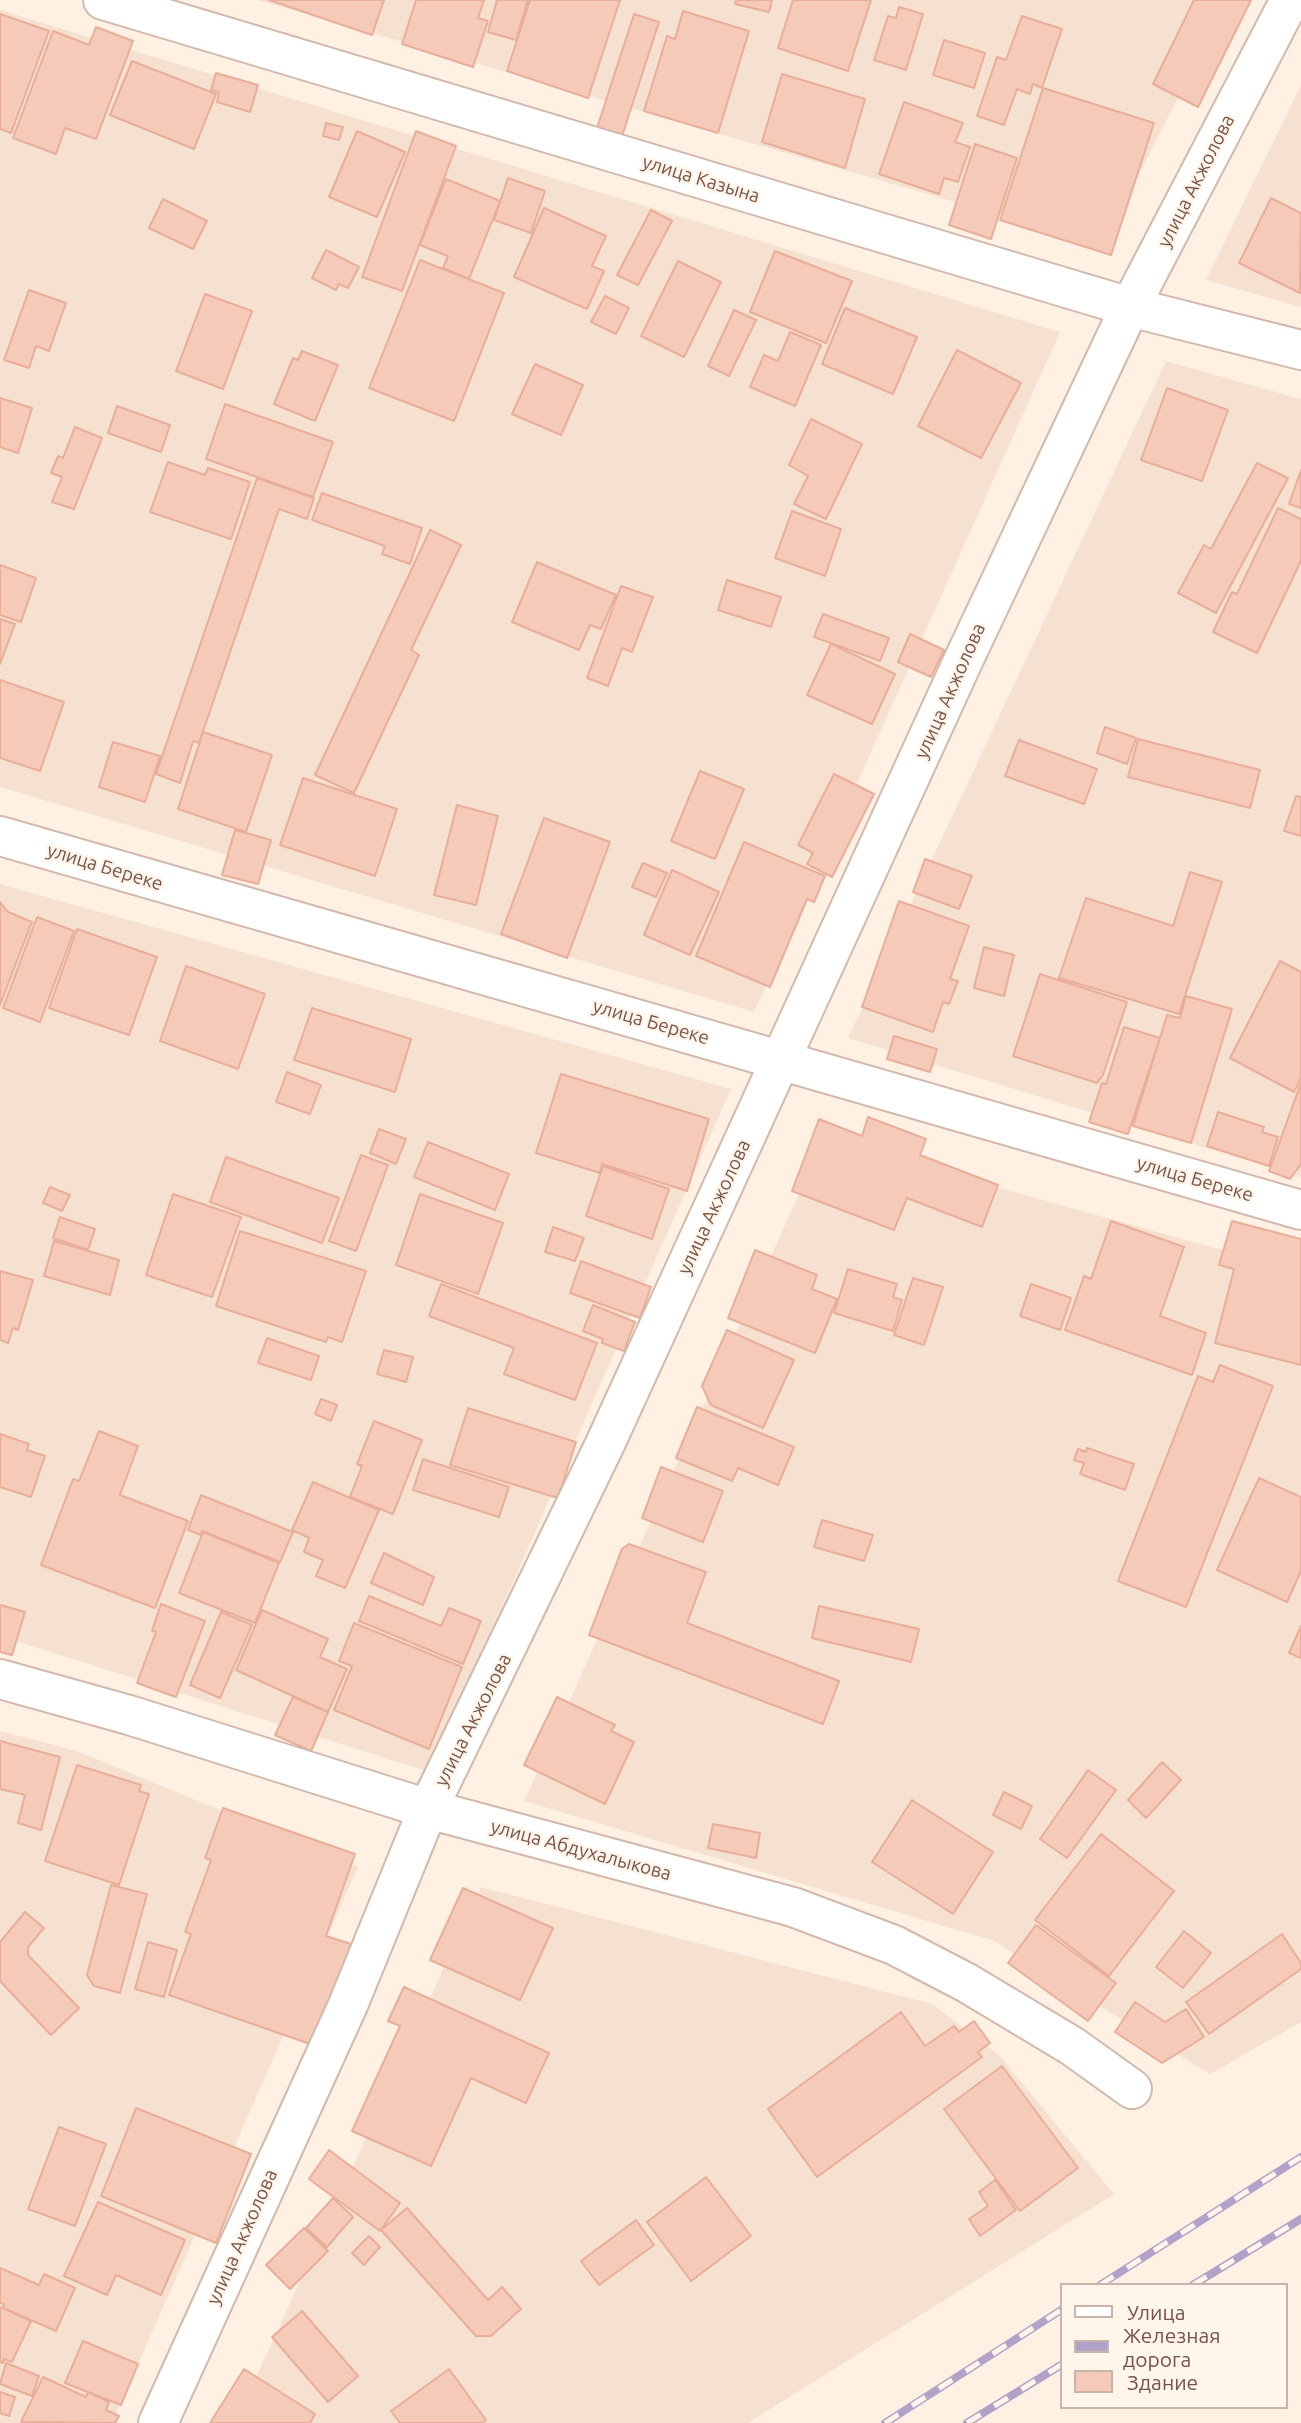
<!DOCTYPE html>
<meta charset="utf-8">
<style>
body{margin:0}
#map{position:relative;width:1301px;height:2423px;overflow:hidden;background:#fef1e3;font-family:Ubuntu,sans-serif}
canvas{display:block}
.legend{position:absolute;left:1060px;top:2283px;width:228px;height:126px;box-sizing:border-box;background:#fff5eb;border:2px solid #c9b4a9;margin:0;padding:9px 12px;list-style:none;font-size:21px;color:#785347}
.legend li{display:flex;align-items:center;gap:14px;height:35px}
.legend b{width:35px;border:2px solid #c9b4a9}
</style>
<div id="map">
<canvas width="1301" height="2423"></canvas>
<ul class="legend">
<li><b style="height:9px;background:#fff"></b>Улица</li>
<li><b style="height:9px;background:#b2a1c8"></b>Железная дорога</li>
<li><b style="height:19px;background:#f5cab9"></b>Здание</li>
</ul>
</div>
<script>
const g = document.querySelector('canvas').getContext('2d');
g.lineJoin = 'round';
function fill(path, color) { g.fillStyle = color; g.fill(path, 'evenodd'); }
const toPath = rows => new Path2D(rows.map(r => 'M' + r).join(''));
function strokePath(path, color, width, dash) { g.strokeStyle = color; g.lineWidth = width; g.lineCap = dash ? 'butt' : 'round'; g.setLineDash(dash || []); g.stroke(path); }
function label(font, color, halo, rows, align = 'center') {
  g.font = font + ' Ubuntu,sans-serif'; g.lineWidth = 5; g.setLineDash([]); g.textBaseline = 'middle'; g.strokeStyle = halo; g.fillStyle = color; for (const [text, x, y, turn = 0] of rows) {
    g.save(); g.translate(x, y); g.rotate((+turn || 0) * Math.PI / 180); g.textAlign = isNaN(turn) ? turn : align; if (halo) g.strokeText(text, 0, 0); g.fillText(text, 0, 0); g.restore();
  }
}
fill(toPath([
 [258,0,1228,0,1103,245],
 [0,10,1060,332,754,1012,0,787],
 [1301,85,1301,307,1206,280],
 [1166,361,1301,399,1301,1177,848,1038],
 [0,884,731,1089,429,1772,0,1636],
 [824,1139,1301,1272,1301,2022,1210,2074,994,1941,524,1801],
 [0,1731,77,1751,358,1867,112,2423,0,2423],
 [481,1887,932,2004,998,2054,1114,2194,748,2423,235,2423]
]), '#f6e1d1');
const building = toPath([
 [269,0,384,0,372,35,269,0],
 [416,0,484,0,478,18,488,21,473,67,402,44,416,0],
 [497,0,528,0,516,40,488,32,497,0],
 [530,0,620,0,588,98,507,71,530,0],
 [736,0,772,0,769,12,735,4,736,0],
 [793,0,871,0,848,71,778,48,793,0],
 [1194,0,1251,0,1198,107,1153,84,1194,0],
 [899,7,923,14,906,70,874,60,888,16,896,18,899,7],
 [683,11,749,31,718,133,644,111,667,36,675,39,683,11],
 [0,14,49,31,11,133,0,129,0,14],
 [634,14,659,22,622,136,597,128,634,14],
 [1022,16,1062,29,1042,88,1033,84,1030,94,1017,89,1004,125,977,116,997,57,1006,60,1022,16],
 [96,27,133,41,96,139,65,128,56,154,13,138,53,31,89,45,96,27],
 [944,40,985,53,974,88,933,75,944,40],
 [132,61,216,94,194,149,110,115,132,61],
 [216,73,258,85,250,112,217,102,219,92,211,90,216,73],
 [782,74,865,99,845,168,762,142,782,74],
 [1043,88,1154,123,1111,255,1000,220,1043,88],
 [904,102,963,123,955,142,970,147,958,182,944,178,939,194,879,174,904,102],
 [326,123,343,127,339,140,323,136,326,123],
 [357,131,405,152,377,217,329,197,357,131],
 [416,131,456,146,402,291,362,277,416,131],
 [975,144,1017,158,991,239,949,225,975,144],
 [508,178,545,191,531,233,494,220,508,178],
 [446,179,500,201,469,279,443,268,448,256,420,245,446,179],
 [1271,198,1301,213,1300,293,1239,263,1271,198],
 [163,199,207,221,193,249,149,228,163,199],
 [544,208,606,236,592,266,604,271,587,309,514,277,544,208],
 [651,210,672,221,638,285,617,275,651,210],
 [326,250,359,267,348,288,339,284,336,290,312,278,326,250],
 [775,251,852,281,826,343,750,312,775,251],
 [420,260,504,293,454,421,369,388,420,260],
 [678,261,721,282,684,357,641,336,678,261],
 [29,290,66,303,49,351,36,346,29,368,4,360,29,290],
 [205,294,252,311,223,389,176,371,205,294],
 [605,296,629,308,616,334,591,322,605,296],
 [845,308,917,337,893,394,822,364,845,308],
 [734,310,756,320,729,376,708,366,734,310],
 [790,332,821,345,795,406,750,387,764,355,778,361,790,332],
 [957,350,1021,383,981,458,918,426,957,350],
 [302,351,338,365,315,421,274,404,293,358,298,360,302,351],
 [535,364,583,385,561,435,512,414,535,364],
 [1167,388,1228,410,1202,481,1141,460,1167,388],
 [0,398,32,408,18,453,0,447,0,398],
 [225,404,333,442,313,497,206,459,225,404],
 [117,406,170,425,161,452,108,433,117,406],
 [811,419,862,444,826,519,794,504,808,476,789,465,811,419],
 [75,427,102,438,74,509,52,502,62,477,51,473,58,456,63,458,75,427],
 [168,462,205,475,208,468,250,482,231,539,150,512,168,462],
 [1257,463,1288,478,1216,613,1178,593,1204,545,1211,549,1257,463],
 [1301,470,1301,508,1289,504,1301,470],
 [257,478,314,498,307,519,279,509,199,743,193,741,180,783,156,774,257,478],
 [322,493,422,528,410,564,382,554,385,546,312,520,322,493],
 [1278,508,1301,519,1301,561,1257,653,1213,632,1232,592,1237,594,1278,508],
 [792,511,841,529,825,576,775,558,792,511],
 [430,530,461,545,411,650,419,655,354,793,315,775,430,530],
 [537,562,616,595,601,629,590,625,579,650,512,622,537,562],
 [0,565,36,578,21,622,0,615,0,565],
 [727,580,781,597,771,627,718,610,727,580],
 [621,586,653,597,632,652,622,648,608,686,587,678,621,586],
 [823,614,889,638,880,661,814,637,823,614],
 [0,619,15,624,0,664,0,619],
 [910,634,944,650,931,677,898,662,910,634],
 [831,644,895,674,872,724,807,695,831,644],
 [0,680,64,702,40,771,0,758,0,680],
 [1105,727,1136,738,1127,764,1097,753,1105,727],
 [203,732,272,755,246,832,178,809,203,732],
 [1138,739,1260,770,1250,808,1128,777,1138,739],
 [1019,740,1097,769,1084,804,1005,776,1019,740],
 [113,742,160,756,145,802,99,787,113,742],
 [700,771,744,789,715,859,671,841,700,771],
 [834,774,874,794,832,877,807,864,813,853,798,845,834,774],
 [303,778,397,809,375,876,280,845,303,778],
 [1296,796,1301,797,1301,836,1284,831,1296,796],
 [457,805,498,816,476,905,434,895,457,805],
 [544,818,610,842,567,958,501,934,544,818],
 [235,830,271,840,258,884,222,875,235,830],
 [744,842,825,876,814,902,807,899,770,987,696,956,744,842],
 [925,859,972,876,959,909,913,892,925,859],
 [643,863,667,873,656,897,632,887,643,863],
 [672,870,719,892,690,955,644,935,672,870],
 [1190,872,1222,882,1179,1014,1059,978,1086,898,1173,926,1190,872],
 [899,901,969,926,950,979,958,981,949,1004,943,1002,933,1032,862,1007,899,901],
 [0,902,8,912,32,922,0,1005,0,902],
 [37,917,74,931,40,1022,3,1008,37,917],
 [77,929,157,957,129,1035,49,1008,77,929],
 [984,947,1014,955,1004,996,974,988,984,947],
 [1280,961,1301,972,1301,1078,1294,1092,1230,1058,1280,961],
 [186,966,265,994,238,1069,160,1041,186,966],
 [1040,974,1127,1002,1103,1075,1097,1083,1013,1056,1040,974],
 [1186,996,1232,1009,1191,1143,1133,1126,1167,1015,1180,1018,1186,996],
 [312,1008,411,1039,395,1092,294,1060,312,1008],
 [1124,1027,1160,1038,1128,1134,1089,1122,1102,1083,1106,1084,1124,1027],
 [894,1036,937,1049,930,1072,887,1059,894,1036],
 [287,1072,321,1085,310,1114,276,1102,287,1072],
 [561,1074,709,1119,687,1191,602,1164,600,1173,536,1153,561,1074],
 [1301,1083,1301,1164,1290,1179,1269,1171,1301,1083],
 [1218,1112,1264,1127,1262,1132,1278,1137,1269,1166,1207,1146,1218,1112],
 [868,1117,926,1139,920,1155,998,1185,982,1227,907,1198,894,1230,792,1191,819,1119,862,1136,868,1117],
 [379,1129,406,1139,396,1164,370,1153,379,1129],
 [428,1142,509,1174,495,1210,414,1177,428,1142],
 [361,1155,388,1165,356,1251,329,1241,361,1155],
 [226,1157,339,1198,322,1243,210,1202,226,1157],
 [603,1166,669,1189,652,1239,586,1216,603,1166],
 [50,1187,70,1195,62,1211,43,1203,50,1187],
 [173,1194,241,1217,212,1297,146,1275,173,1194],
 [420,1194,503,1223,478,1294,396,1265,420,1194],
 [60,1217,95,1229,88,1250,53,1238,60,1217],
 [1111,1221,1184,1247,1160,1316,1206,1333,1192,1375,1065,1330,1084,1276,1091,1279,1111,1221],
 [1232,1221,1301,1239,1301,1365,1215,1343,1234,1269,1219,1265,1232,1221],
 [553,1227,584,1238,575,1261,545,1252,553,1227],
 [240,1231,366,1271,342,1342,328,1337,326,1342,216,1306,240,1231],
 [54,1241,119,1260,110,1295,44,1276,54,1241],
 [755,1250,817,1275,812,1289,837,1299,815,1353,728,1318,755,1250],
 [581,1261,651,1287,640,1318,570,1293,581,1261],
 [848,1269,897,1284,893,1297,902,1300,893,1331,834,1313,848,1269],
 [0,1271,33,1280,18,1330,13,1328,8,1343,0,1340,0,1271],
 [913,1278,943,1287,924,1345,894,1335,913,1278],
 [441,1284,597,1343,575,1400,504,1374,514,1348,429,1316,441,1284],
 [1031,1284,1071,1298,1060,1330,1020,1316,1031,1284],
 [593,1305,635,1322,624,1351,602,1343,603,1339,583,1331,593,1305],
 [727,1330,794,1360,763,1428,711,1405,702,1386,727,1330],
 [267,1338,319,1356,311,1380,258,1363,267,1338],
 [384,1350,413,1357,406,1382,377,1374,384,1350],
 [1220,1365,1273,1386,1186,1607,1118,1581,1198,1376,1213,1382,1220,1365],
 [321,1399,337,1405,331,1421,315,1414,321,1399],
 [697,1407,794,1447,778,1485,738,1468,732,1481,676,1458,697,1407],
 [468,1408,576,1442,558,1498,450,1465,468,1408],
 [374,1421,422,1440,393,1514,350,1497,362,1466,357,1464,374,1421],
 [99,1431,138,1446,120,1495,188,1521,155,1608,41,1565,73,1479,79,1481,99,1431],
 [0,1434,29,1444,27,1450,45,1456,31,1497,0,1487,0,1434],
 [1087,1448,1134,1464,1125,1490,1080,1474,1084,1463,1074,1460,1078,1449,1086,1452,1087,1448],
 [423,1459,509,1487,499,1517,413,1490,423,1459],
 [661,1467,723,1491,703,1542,642,1518,661,1467],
 [1259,1478,1301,1497,1301,1571,1287,1602,1217,1570,1259,1478],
 [313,1482,379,1510,345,1588,316,1576,323,1560,304,1552,309,1538,292,1530,313,1482],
 [201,1495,293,1532,280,1562,202,1531,201,1535,188,1530,201,1495],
 [822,1520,873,1535,864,1561,814,1547,822,1520],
 [203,1532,279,1563,255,1623,179,1593,203,1532],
 [629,1544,706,1572,687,1623,839,1681,823,1724,589,1635,622,1549,629,1544],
 [384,1553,434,1577,423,1605,371,1583,384,1553],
 [369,1596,441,1626,449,1608,481,1621,463,1664,359,1621,369,1596],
 [161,1604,205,1621,176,1697,137,1683,156,1632,152,1631,161,1604],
 [0,1605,25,1612,12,1655,0,1652,0,1605],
 [819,1606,919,1629,911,1662,812,1638,819,1606],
 [262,1610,328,1639,320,1657,347,1669,328,1712,236,1670,262,1610],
 [221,1612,252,1625,220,1698,190,1685,221,1612],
 [354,1623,462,1667,429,1749,334,1710,352,1666,339,1661,354,1623],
 [1301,1626,1301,1658,1289,1653,1301,1626],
 [293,1697,328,1712,311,1751,275,1735,293,1697],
 [557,1697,615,1725,611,1731,634,1742,605,1804,524,1765,557,1697],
 [0,1741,60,1757,41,1830,18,1823,25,1795,0,1789,0,1741],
 [1162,1762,1181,1780,1146,1818,1128,1800,1162,1762],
 [77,1765,141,1785,139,1791,149,1794,119,1885,45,1861,77,1765],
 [1088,1770,1116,1790,1067,1858,1040,1839,1088,1770],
 [1004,1792,1032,1806,1021,1829,993,1815,1004,1792],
 [912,1800,993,1852,953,1914,872,1862,912,1800],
 [223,1808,355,1854,326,1936,351,1944,316,2046,169,1995,191,1934,185,1932,211,1860,205,1858,223,1808],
 [713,1824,760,1833,756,1858,708,1848,713,1824],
 [1101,1834,1174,1891,1109,1976,1035,1920,1101,1834],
 [111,1885,147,1894,120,1993,94,1986,87,1975,111,1885],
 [463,1888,553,1928,520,2000,430,1960,463,1888],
 [25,1912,44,1928,28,1947,28,1955,79,2008,51,2035,0,1981,0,1942,25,1912],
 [1036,1925,1116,1983,1088,2021,1008,1963,1036,1925],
 [1184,1931,1211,1953,1183,1988,1156,1967,1184,1931],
 [1282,1934,1301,1963,1301,1969,1209,2034,1186,2002,1282,1934],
 [148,1942,177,1950,164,1997,135,1989,148,1942],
 [404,1987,549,2053,526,2103,471,2078,431,2166,352,2131,400,2026,388,2021,404,1987],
 [1135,2002,1165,2022,1186,2009,1204,2037,1162,2063,1115,2032,1135,2002],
 [901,2012,925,2046,954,2026,959,2032,974,2021,990,2043,978,2052,982,2057,817,2177,768,2109,901,2012],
 [1002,2066,1078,2168,1020,2211,944,2109,1002,2066],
 [136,2108,251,2154,216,2243,101,2196,136,2108],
 [59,2127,106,2144,75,2226,28,2209,59,2127],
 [329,2150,400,2203,380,2231,309,2179,329,2150],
 [706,2177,751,2236,691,2281,647,2222,706,2177],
 [995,2180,1016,2210,980,2236,969,2219,988,2206,979,2192,995,2180],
 [333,2198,353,2217,327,2247,306,2228,333,2198],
 [98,2202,185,2240,161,2295,116,2275,107,2295,64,2276,98,2202],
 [407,2208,488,2300,502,2287,521,2309,491,2336,476,2336,381,2230,407,2208],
 [636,2220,654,2245,599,2285,581,2261,636,2220],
 [304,2228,328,2251,290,2289,266,2265,304,2228],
 [369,2236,380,2247,364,2265,352,2253,369,2236],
 [0,2268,39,2285,44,2274,75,2288,56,2331,3,2308,4,2304,0,2303,0,2268],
 [0,2307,31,2321,12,2362,4,2359,3,2363,0,2362,0,2307],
 [302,2311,358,2376,328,2402,272,2337,302,2311],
 [83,2341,138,2364,121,2405,65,2383,83,2341],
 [6,2363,39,2376,32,2396,0,2384,6,2363],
 [244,2369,315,2414,310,2423,210,2423,244,2369],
 [449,2369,486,2420,482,2423,400,2423,391,2411,449,2369],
 [43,2377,86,2397,88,2392,109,2402,106,2410,119,2416,115,2423,21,2422,43,2377],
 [0,2392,15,2397,9,2416,0,2413,0,2392]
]);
fill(building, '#f5cab9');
strokePath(building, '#e9ae98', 2);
const minor = toPath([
 [103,0,1130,307,1301,350],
 [0,836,1301,1210],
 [0,1679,129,1715,428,1809,793,1907,894,1945,967,1983,1072,2046,1132,2089],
 [158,2423,348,2005,428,1809,605,1444,963,661,1130,307,1290,0]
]);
strokePath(minor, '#d2b9ab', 42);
strokePath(minor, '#fff', 38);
const rail = toPath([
 [1100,2285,1301,2157],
 [1193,2285,1301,2219],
 [885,2423,1061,2310],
 [967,2423,1061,2365]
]);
strokePath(rail, '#b2a1c8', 8);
strokePath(rail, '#fff5eb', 5, [16]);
label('19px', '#785347', '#fff5eb', [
 ["улица Казына",701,179,17],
 ["улица Акжолова",1196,181,-63],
 ["улица Акжолова",950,691,-66],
 ["улица Береке",105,867,17],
 ["улица Береке",651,1022,16],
 ["улица Береке",1195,1179,16],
 ["улица Акжолова",714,1207,-65],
 ["улица Акжолова",473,1720,-63],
 ["улица Абдухалыкова",581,1850,15],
 ["улица Акжолова",242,2237,-66]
]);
</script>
